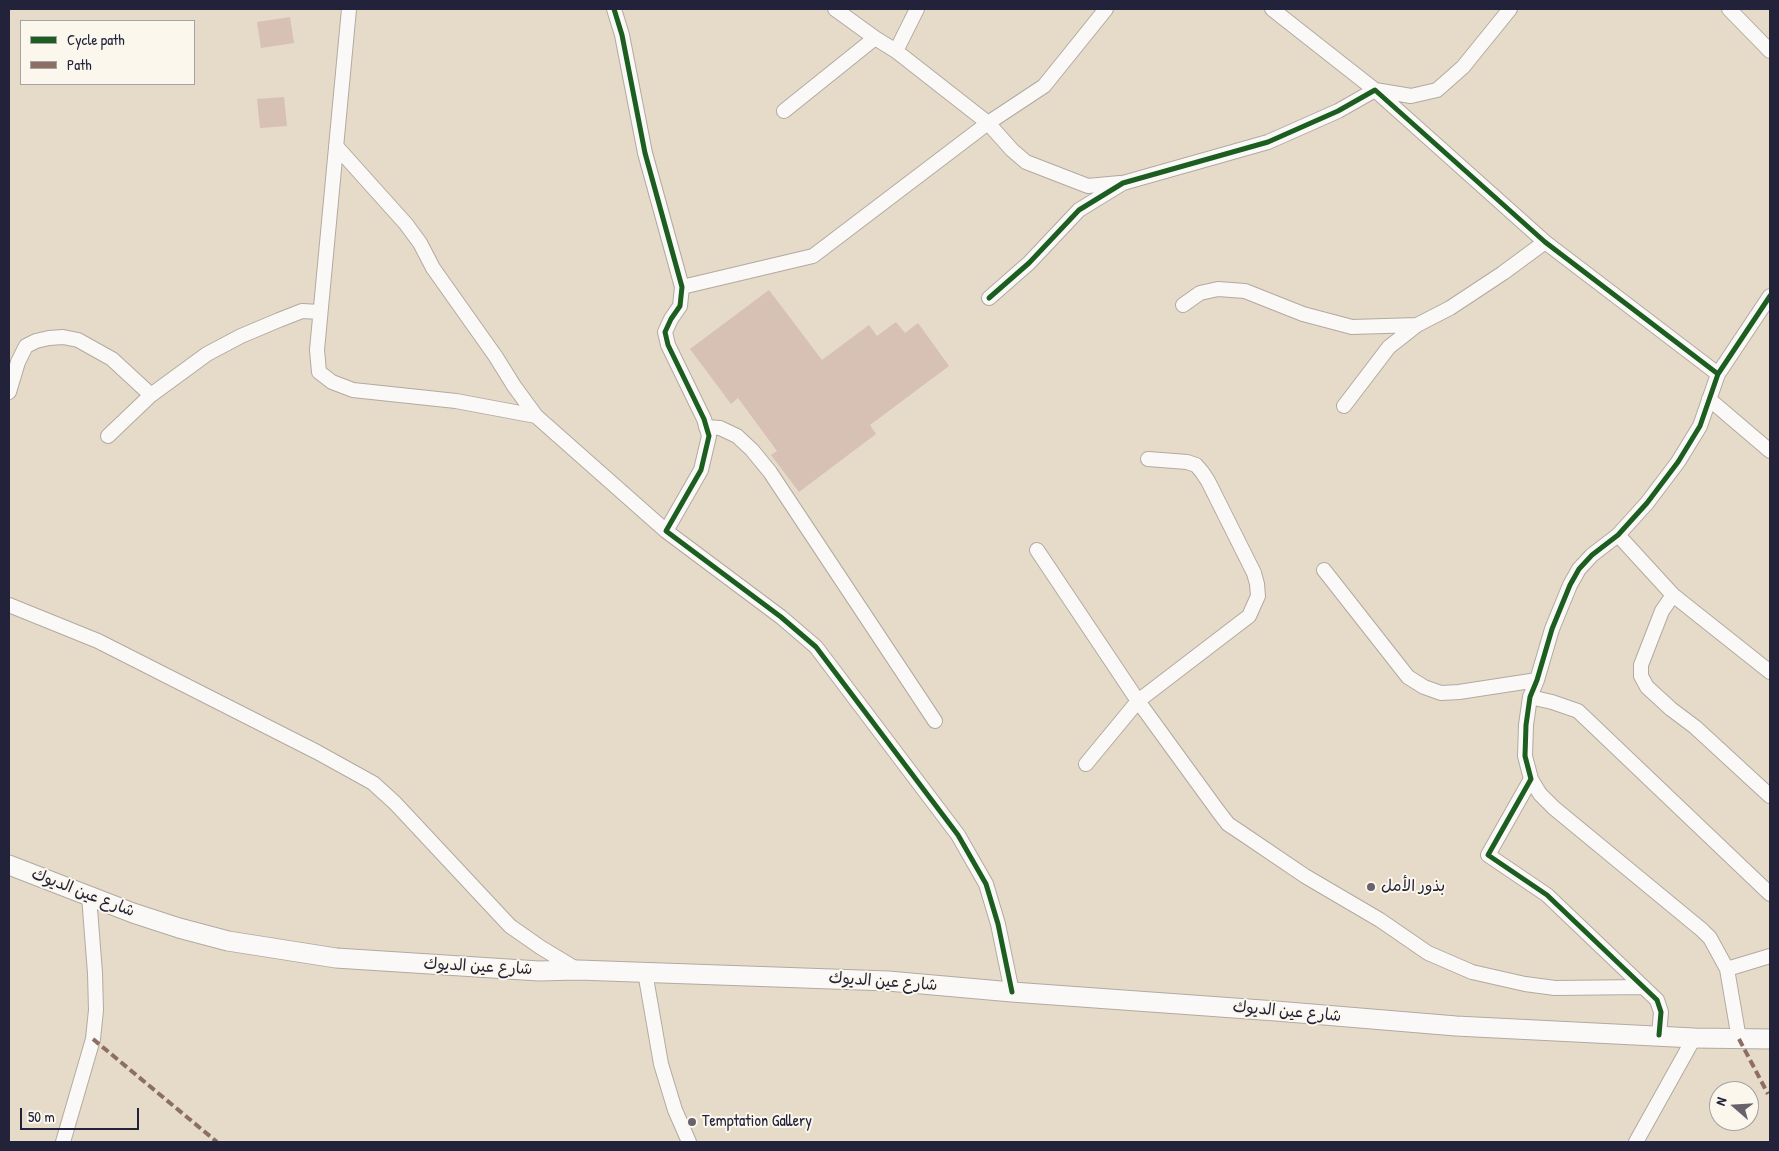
<!DOCTYPE html>
<meta charset="utf-8">
<style>
body{margin:0}
#map{position:relative;width:1779px;height:1151px;overflow:hidden;background:#e6dac9;font-family:"Patrick Hand",sans-serif}
canvas{display:block}
.frame{position:absolute;inset:0;border:10px solid #22223b;pointer-events:none}
.legend{position:absolute;left:20px;top:20px;width:175px;height:65px;box-sizing:border-box;background:#fbf7ec;border:1px solid #a4a2a5;margin:0;padding:6px 9px;list-style:none;font-size:15px;color:#22223b}
.legend li{display:flex;align-items:center;gap:10px;height:25px}
.legend b{width:25px;border:1px solid #a4a2a5}
.north{position:absolute;left:1709px;top:1081px;width:50px;height:50px;box-sizing:border-box;background:#fbf7ec;border:1px solid #a4a2a5;border-radius:50%;rotate:289deg;font-size:14px;font-weight:700;line-height:20px;text-align:center;color:#22223b}
.north::after{content:'';display:block;margin:auto;width:18px;height:22px;background:#67626d;clip-path:polygon(50% 0,100% 100%,50% 72%,0 100%)}
.scale{position:absolute;left:20px;top:1108px;width:119px;height:22px;box-sizing:border-box;border:2px solid #22223b;border-top:0;padding-left:6px;font-size:15px;line-height:18px;white-space:nowrap;color:#22223b;-webkit-text-stroke:4px #fbf7ec;paint-order:stroke}
</style>
<div id="map">
<canvas width="1779" height="1151"></canvas>
<div class="frame"></div>
<ul class="legend">
<li><b style="height:6px;background:#1b5e20"></b>Cycle path</li>
<li><b style="height:6px;background:#8d6e63"></b>Path</li>
</ul>
<div class="north">N</div>
<div class="scale">50 m</div>
</div>
<script>
const g = document.querySelector('canvas').getContext('2d');
g.lineJoin = 'round';
function fill(path, color) { g.fillStyle = color; g.fill(path, 'evenodd'); }
const toPath = rows => new Path2D(rows.map(r => 'M' + r).join(''));
function strokePath(path, color, width, dash) { g.strokeStyle = color; g.lineWidth = width; g.lineCap = dash ? 'butt' : 'round'; g.setLineDash(dash || []); g.stroke(path); }
function label(font, color, halo, rows, align = 'center') {
  g.font = font + ' "Patrick Hand","Playpen Sans Arabic",sans-serif'; g.lineWidth = 4; g.setLineDash([]); g.textBaseline = 'middle'; g.strokeStyle = halo; g.fillStyle = color; for (const [text, x, y, turn = 0] of rows) {
    g.save(); g.translate(x, y); g.rotate((+turn || 0) * Math.PI / 180); g.textAlign = isNaN(turn) ? turn : align; if (halo) g.strokeText(text, 0, 0); g.fillText(text, 0, 0); g.restore();
  }
}
fill(toPath([
 [290,17,294,43,261,48,257,22],
 [284,97,287,126,260,128,257,99],
 [769,290,822,360,869,325,877,336,896,322,905,333,918,323,949,366,870,425,876,434,799,492,771,455,777,451,738,398,731,404,690,349]
]), '#d6c1b4');
const street = toPath([
 [349,9,317,350,319,372,332,382,353,390,456,401,536,416,666,531],
 [614,9,622,35,645,153,682,287,680,306,671,319,665,332,668,345,704,419,709,436,701,470,666,531,781,617,816,647,958,835,986,884,998,924,1012,992],
 [835,9,875,38],
 [1272,9,1375,90,1411,96,1437,90,1463,67,1510,9],
 [1729,9,1770,51],
 [896,51,917,9],
 [784,111,875,38,896,51,988,123,1012,150,1026,162,1088,186,1120,183],
 [336,146,406,224,420,243,433,268,496,357,514,386,536,416],
 [682,287,813,256,988,123,1044,86,1106,9],
 [989,298,1029,263,1079,210,1123,183,1268,142,1338,111,1375,90,1545,242,1718,374],
 [1183,305,1200,293,1218,289,1245,291,1303,314,1352,327,1417,325],
 [9,392,18,362,26,346,36,341,49,338,63,337,78,340,112,359,151,395],
 [1709,399,1770,451],
 [1344,406,1389,347,1417,325,1450,308,1503,273,1545,242],
 [706,427,720,428,737,436,752,450,770,472,935,721],
 [108,436,151,395,207,354,241,336,279,320,302,311,320,312],
 [1618,535,1673,595,1770,672],
 [1037,550,1138,701,1218,811,1228,824,1243,834,1305,876,1380,920,1428,953,1472,972,1525,984,1555,988,1643,987],
 [1324,570,1408,677,1424,687,1441,693,1459,692,1537,680],
 [1673,595,1662,611,1641,665,1641,676,1647,687,1671,709,1695,727,1770,796],
 [9,605,98,641,317,752,373,783,395,803,510,926,540,947,578,970],
 [1530,697,1552,702,1578,711,1770,894],
 [1086,764,1138,701,1249,616,1258,596,1257,584,1254,573,1208,481,1202,472,1196,465,1187,462,1148,459],
 [1531,779,1540,794,1554,808,1702,930,1710,938,1727,969],
 [645,972,661,1064,675,1110,689,1142],
 [1659,1035,1661,1012,1657,1000,1547,895,1488,855,1531,779,1525,756,1526,725,1530,697,1537,680,1552,629,1570,585,1579,569,1592,555,1618,535,1647,503,1678,462,1700,426,1718,374,1770,296],
 [1739,1039,1727,969,1770,956],
 [63,1142,93,1039,96,1010,95,973,89,896],
 [1636,1142,1694,1038]
]);
const secondary = toPath([
 [9,865,133,913,179,928,228,941,336,958,539,971,578,970,888,981,1012,992,1276,1011,1456,1026,1694,1038,1770,1039]
]);
strokePath(street, '#b1aaa1', 16);
strokePath(secondary, '#b1aaa1', 21);
strokePath(street, '#fbf9f7', 14);
strokePath(secondary, '#fbf9f7', 19);
strokePath(toPath([
 [93,1039,217,1142],
 [1739,1039,1768,1094]
]), '#8d6e63', 4, [8, 4]);
strokePath(toPath([
 [614,9,622,35,645,153,682,287,680,306,671,319,665,332,668,345,704,419,709,436,701,470,666,531,781,617,816,647,958,835,986,884,998,924,1012,992],
 [989,298,1029,263,1079,210,1123,183,1268,142,1338,111,1375,90,1545,242,1718,374],
 [1659,1035,1661,1012,1657,1000,1547,895,1488,855,1531,779,1525,756,1526,725,1530,697,1537,680,1552,629,1570,585,1579,569,1592,555,1618,535,1647,503,1678,462,1700,426,1718,374,1770,296]
]), '#1b5e20', 5);
for (const [x, y, r, color] of [
 [1371,887,5,"#67626d"],
 [692,1122,5,"#67626d"]
]) { const dot = new Path2D(); dot.arc(x, y, r, 0, 2 * Math.PI); g.fillStyle = color; g.fill(dot); strokePath(dot, '#fbf7ec', 2); }
label('16px', '#22223b', '#fbf7ec', [
 ["بذور الأمل",1381,887],
 ["Temptation Gallery",702,1122]
], 'left');
label('16px', '#22223b', '#fbf7ec', [
 ["شارع عين الديوك",83,893,21],
 ["شارع عين الديوك",478,967,3],
 ["شارع عين الديوك",883,982,4],
 ["شارع عين الديوك",1287,1012,5]
]);
</script>
